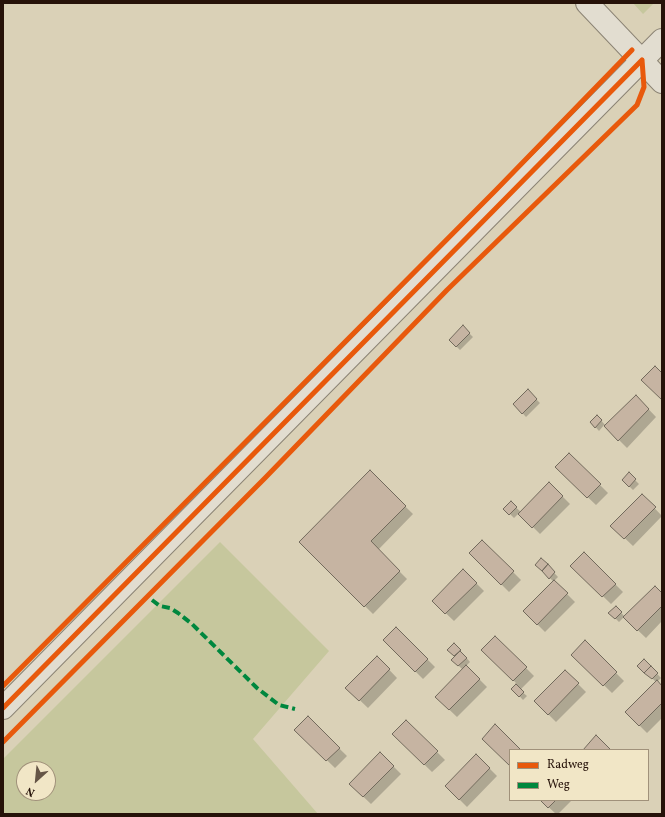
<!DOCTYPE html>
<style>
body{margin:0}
#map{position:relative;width:665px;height:817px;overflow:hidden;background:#dad1b7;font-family:Vollkorn,serif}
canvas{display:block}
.frame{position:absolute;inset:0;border:4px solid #261209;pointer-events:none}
.legend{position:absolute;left:509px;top:749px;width:140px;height:52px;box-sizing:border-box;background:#f1e6c6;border:1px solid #a0917a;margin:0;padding:5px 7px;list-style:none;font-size:12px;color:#261209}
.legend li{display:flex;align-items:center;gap:8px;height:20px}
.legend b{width:20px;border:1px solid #a0917a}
.north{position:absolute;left:16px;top:761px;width:40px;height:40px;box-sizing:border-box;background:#f1e6c6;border:1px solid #a0917a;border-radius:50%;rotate:207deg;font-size:11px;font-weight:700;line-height:16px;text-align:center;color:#261209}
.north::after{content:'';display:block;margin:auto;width:14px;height:18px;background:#655546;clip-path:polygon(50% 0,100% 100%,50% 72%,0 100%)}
</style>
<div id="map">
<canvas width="665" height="817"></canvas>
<div class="frame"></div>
<ul class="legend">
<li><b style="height:5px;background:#e8590c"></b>Radweg</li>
<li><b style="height:5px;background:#00873e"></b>Weg</li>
</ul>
<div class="north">N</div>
</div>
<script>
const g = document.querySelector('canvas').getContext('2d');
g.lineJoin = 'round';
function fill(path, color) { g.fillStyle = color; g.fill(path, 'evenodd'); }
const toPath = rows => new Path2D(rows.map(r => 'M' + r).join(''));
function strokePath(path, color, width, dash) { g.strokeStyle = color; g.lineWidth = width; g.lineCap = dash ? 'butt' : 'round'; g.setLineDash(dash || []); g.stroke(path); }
fill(toPath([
 [633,3,654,3,643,14],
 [220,542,329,651,253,739,318,814,3,814,3,759],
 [24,769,48,769,48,793,24,793]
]), '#c6c79d');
fill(toPath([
 [463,327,473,337,460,350,450,340],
 [528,391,540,403,526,417,514,404],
 [636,396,656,417,627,448,604,425,599,431,591,422,597,416,606,426],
 [569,454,608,493,596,505,556,467],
 [370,472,413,514,378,550,407,579,373,614,300,542],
 [629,474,639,484,633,490,623,480],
 [549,483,570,504,540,534,519,513,514,518,505,509,511,503,521,512],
 [642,495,662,516,633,546,612,526],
 [482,541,521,580,509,592,470,553],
 [584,553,623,592,611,604,572,566],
 [541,559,558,577,554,581,575,602,545,632,524,611,554,582,536,565],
 [463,570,484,591,454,621,433,601],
 [662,594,662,621,646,638,624,617,619,622,610,613,616,607,625,617],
 [396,628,435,667,423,679,384,640],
 [495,637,534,676,520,690,527,696,523,700,513,689,517,684,483,650],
 [585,642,624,681,612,693,573,655],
 [458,648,470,662,466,666,487,687,457,717,436,697,463,670,453,660,456,656,449,650],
 [377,657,397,678,368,708,347,688],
 [644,660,661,678,657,682,662,687,662,718,647,733,626,712,656,682,639,666],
 [565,671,586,692,556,722,535,701],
 [308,718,347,756,335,768,296,730],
 [406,721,445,760,432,772,393,734],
 [380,753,401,774,371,804,350,784],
 [476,755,497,776,467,807,446,786],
 [541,800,572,800,558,814,556,814]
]), '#0003');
const building = toPath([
 [463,325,470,333,456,347,449,340,463,325],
 [655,366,662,373,662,400,641,380,655,366],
 [528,389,537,399,522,414,513,404,528,389],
 [636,395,649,409,618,441,604,426,636,395],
 [597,415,602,420,595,428,590,422,597,415],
 [569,453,601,484,587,498,555,467,569,453],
 [370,470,406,506,371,541,400,571,364,607,299,542,370,470],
 [629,472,636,479,629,487,622,480,629,472],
 [549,482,563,496,532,528,518,514,549,482],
 [642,494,656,507,624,539,610,526,642,494],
 [511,501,517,507,509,515,503,509,511,501],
 [482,540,514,571,501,585,469,553,482,540],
 [584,552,616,584,602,597,570,566,584,552],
 [541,558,548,564,542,571,535,565,541,558],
 [548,564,555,572,549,579,542,571,548,564],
 [463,569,477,583,445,614,432,601,463,569],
 [554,580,568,593,537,625,523,611,554,580],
 [655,586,662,593,662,606,637,631,623,617,655,586],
 [616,606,622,612,615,619,608,613,616,606],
 [396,627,428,659,415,672,383,640,396,627],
 [495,636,527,667,513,681,481,650,495,636],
 [585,640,617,672,603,686,571,655,585,640],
 [454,643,461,650,454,656,447,650,454,643],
 [460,651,467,658,458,666,451,660,460,651],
 [377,656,390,669,359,701,345,688,377,656],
 [644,659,651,666,644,673,637,666,644,659],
 [466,665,480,679,449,710,435,697,466,665],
 [651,666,658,673,652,679,644,673,651,666],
 [565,670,579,683,548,715,534,701,565,670],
 [657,680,662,686,662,703,639,726,625,712,657,680],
 [516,684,524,692,519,697,511,689,516,684],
 [308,716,340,748,326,761,294,730,308,716],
 [406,720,438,751,424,765,392,734,406,720],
 [495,724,521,750,510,750,510,766,482,739,495,724],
 [596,735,611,750,583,750,596,735],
 [380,752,394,766,363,797,349,784,380,752],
 [476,754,490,768,459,800,445,786,476,754],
 [540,800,556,800,548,808,540,800]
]);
fill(building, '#c6b4a2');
strokePath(building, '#726a5c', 1);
const street = toPath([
 [587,3,662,82],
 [3,708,662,40]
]);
strokePath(street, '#8b8374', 24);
strokePath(street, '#e2ddd0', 22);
strokePath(toPath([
 [152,600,160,606,170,608,178,613,192,624,257,688,279,705,295,709]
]), '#00873e', 4, [8, 4]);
strokePath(toPath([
 [3,686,496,190,632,50],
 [3,708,642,60],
 [3,742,266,477,447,290,637,105,644,87,642,60]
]), '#e8590c', 5);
</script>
